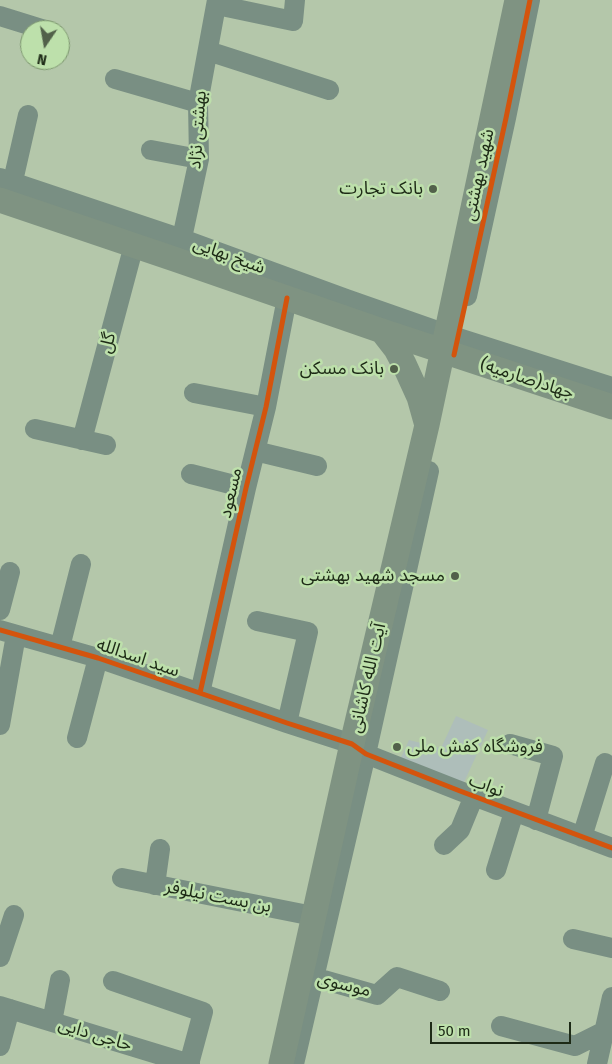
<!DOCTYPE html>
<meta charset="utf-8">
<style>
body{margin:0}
#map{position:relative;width:612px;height:1064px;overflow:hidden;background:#b4c7aa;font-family:"Fira Sans",sans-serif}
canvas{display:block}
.north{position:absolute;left:20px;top:20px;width:50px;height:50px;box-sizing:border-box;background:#bde0ab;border:1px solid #7d976f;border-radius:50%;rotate:192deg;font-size:14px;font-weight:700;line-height:20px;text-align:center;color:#1d2a16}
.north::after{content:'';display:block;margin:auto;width:18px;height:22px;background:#52614a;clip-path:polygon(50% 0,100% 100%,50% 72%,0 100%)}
.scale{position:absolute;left:430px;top:1022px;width:141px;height:22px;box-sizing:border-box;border:2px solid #1d2a16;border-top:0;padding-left:6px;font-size:15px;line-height:18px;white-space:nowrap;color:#1d2a16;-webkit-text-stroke:4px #bde0ab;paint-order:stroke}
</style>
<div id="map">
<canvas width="612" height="1064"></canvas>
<div class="north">N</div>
<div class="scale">50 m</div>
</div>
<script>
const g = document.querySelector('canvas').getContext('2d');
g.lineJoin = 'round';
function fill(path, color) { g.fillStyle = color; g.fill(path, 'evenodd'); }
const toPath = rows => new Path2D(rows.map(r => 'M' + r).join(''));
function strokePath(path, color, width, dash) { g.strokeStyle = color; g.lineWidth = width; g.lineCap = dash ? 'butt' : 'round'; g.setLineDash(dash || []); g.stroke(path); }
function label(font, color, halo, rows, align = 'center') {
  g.font = font + ' "Fira Sans","Noto Sans Arabic",sans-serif'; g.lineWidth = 5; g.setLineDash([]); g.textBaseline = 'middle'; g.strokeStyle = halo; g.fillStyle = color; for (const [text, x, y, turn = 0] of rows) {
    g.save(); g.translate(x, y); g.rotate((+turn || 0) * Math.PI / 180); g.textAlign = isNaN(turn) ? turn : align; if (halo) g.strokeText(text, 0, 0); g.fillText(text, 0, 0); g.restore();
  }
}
fill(toPath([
 [456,716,488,730,460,791,398,764,409,740,441,748]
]), '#aebeba');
strokePath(toPath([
 [217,5,293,21,295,0],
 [0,16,45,30],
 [208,51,329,90],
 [115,79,198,103],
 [151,150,199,159],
 [0,178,182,239,346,299,446,334,612,387],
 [10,194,28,115],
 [179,252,199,159,198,103,217,0],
 [467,296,506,118,530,0],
 [194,393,266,407],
 [35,429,106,445],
 [82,440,134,245],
 [255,451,317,466],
 [191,474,246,488],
 [0,610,10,572],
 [257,621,308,632,287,723],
 [0,630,98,658,287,723,352,744,366,754,460,791,612,848],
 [60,647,81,564],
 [200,693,246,488,266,407,287,298],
 [0,725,16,635],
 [77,738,98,658],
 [510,744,553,756,536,820],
 [582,837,605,763],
 [444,845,460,830,474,796],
 [496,870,514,812],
 [122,878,313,916],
 [155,885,160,849],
 [573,939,612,948],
 [0,957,14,915],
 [303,974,377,995,397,977,440,991],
 [113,981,203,1012,189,1064],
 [0,1006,190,1064],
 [52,1022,60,980],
 [501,1026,575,1046,605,1031,612,1031],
 [0,1046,10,1009],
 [294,1064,366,754,429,471],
 [597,1064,612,997]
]), '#798f83', 20);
strokePath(toPath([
 [0,200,177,260,382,331,612,407],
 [382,331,396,349,404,364,419,397,426,422],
 [281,1064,352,744,427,425,517,0]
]), '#7f9382', 25);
strokePath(toPath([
 [454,355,506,118,530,0],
 [0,630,98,658,287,723,352,744,366,754,460,791,612,848],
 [200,693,246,488,266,407,287,298]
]), '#d4540d', 5);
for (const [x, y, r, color] of [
 [433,189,5,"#52614a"],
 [394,369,5,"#52614a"],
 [455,576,5,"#52614a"],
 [397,747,5,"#52614a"]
]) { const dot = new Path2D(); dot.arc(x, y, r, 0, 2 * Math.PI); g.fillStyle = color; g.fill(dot); strokePath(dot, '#bde0ab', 2); }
label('18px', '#1d2a16', '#bde0ab', [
 ["بهشتی نژاد",198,130,-86],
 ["شهید بهشتی",479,175,-78],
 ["شیخ بهایی",229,256,20],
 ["گل",108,343,-75],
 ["جهاد(صارمیه)",527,379,18],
 ["مسعود",231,493,-77],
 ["سید اسدالله",138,658,19],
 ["آیت الله کاشانی",368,678,-77],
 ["نواب",486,786,21],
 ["بن بست نیلوفر",218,897,11],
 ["موسوی",344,985,14],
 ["حاجی دایی",95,1035,17]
]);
label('18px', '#1d2a16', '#bde0ab', [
 ["بانک تجارت",423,189],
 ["بانک مسکن",384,369],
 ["مسجد شهید بهشتی",445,576],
 ["فروشگاه کفش ملی",407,747,"left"]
], 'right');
</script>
